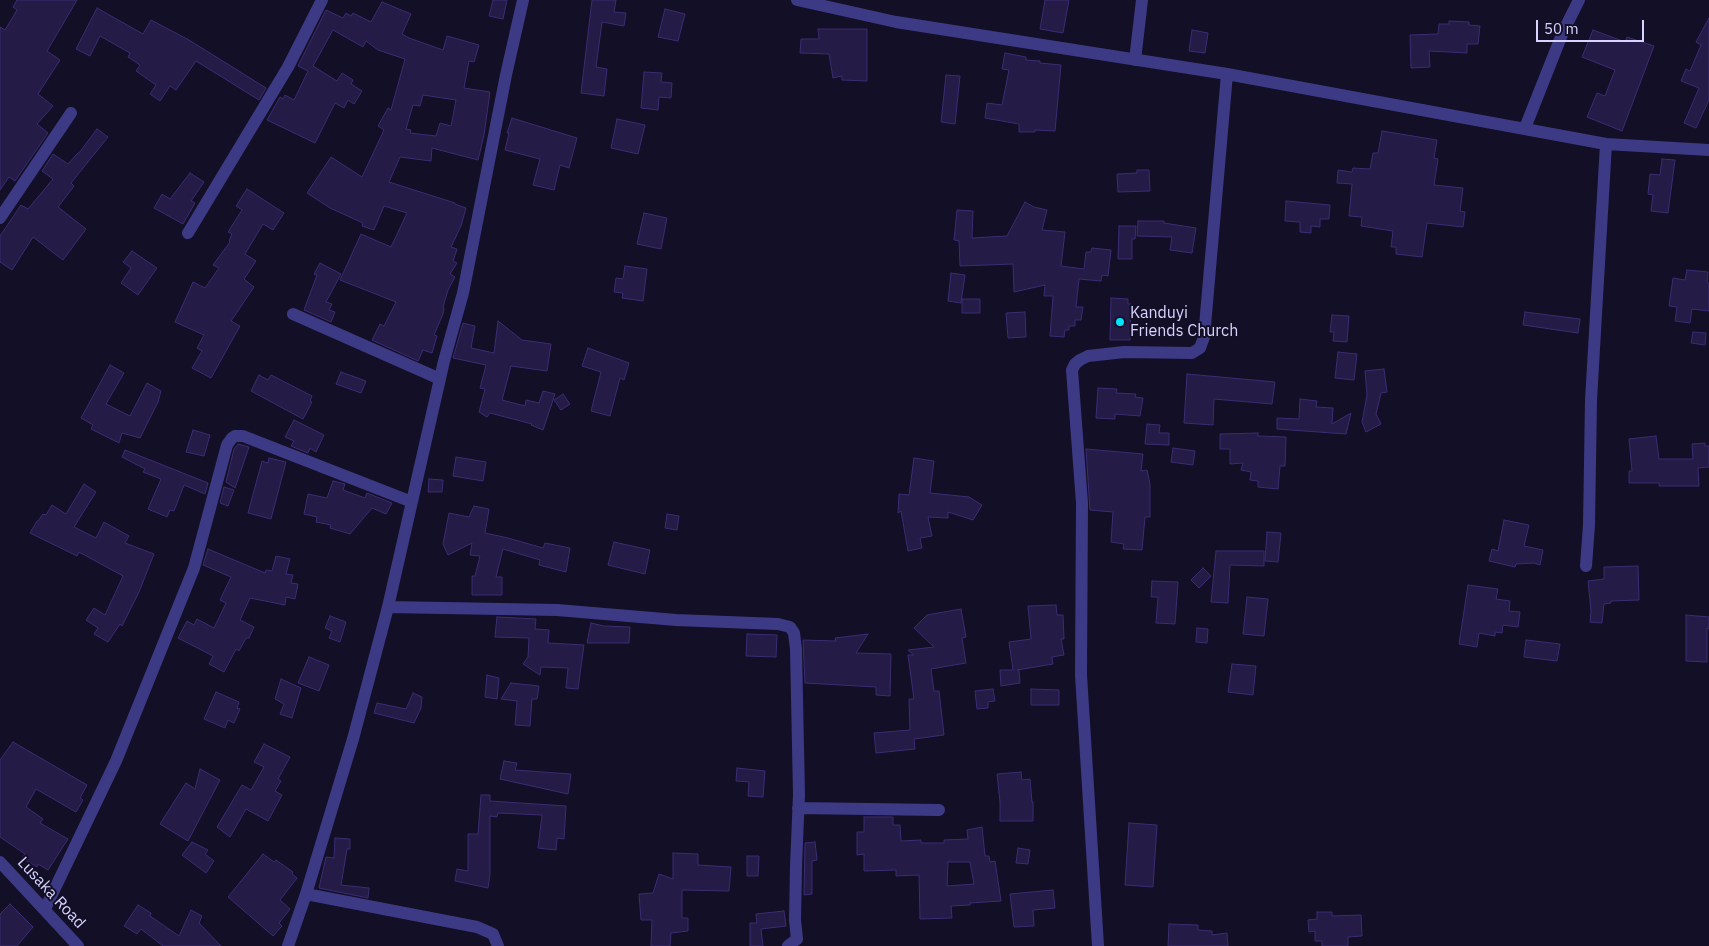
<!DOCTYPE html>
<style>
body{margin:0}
#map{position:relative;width:1709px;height:946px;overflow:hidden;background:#130f26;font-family:"IBM Plex Sans",sans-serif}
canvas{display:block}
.scale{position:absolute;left:1536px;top:20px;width:108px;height:22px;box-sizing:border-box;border:2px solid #d9d4ff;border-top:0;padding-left:6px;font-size:15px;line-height:18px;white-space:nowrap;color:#d9d4ff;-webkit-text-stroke:4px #130f26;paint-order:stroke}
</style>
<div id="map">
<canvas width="1709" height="946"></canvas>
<div class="scale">50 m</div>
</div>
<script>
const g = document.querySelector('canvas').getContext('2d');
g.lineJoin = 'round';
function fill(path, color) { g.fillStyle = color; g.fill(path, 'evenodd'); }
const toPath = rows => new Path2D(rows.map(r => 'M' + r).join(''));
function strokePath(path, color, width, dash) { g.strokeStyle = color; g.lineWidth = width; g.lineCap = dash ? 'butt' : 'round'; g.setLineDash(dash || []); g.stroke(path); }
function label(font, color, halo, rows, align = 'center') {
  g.font = font + ' "IBM Plex Sans",sans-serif'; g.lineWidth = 4; g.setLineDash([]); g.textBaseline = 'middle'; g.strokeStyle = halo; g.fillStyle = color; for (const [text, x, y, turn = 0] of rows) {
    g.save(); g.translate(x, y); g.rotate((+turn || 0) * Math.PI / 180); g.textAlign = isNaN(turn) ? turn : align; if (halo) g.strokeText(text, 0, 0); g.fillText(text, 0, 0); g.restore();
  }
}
const building = toPath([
 [17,0,77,0,47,51,60,60,38,94,53,106,37,124,48,133,15,181,9,177,0,190,0,27,5,30,17,10,13,7,17,0],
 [493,0,507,0,503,19,489,16,493,0],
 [592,0,616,0,614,12,626,13,624,26,602,22,596,67,607,69,604,96,581,93,592,0],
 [1045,0,1069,0,1063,33,1040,29,1045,0],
 [382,2,411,14,402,34,409,38,443,50,447,36,479,45,474,62,469,61,464,88,490,92,484,135,478,160,432,148,431,161,400,157,389,182,455,203,455,204,466,208,461,226,451,247,457,249,453,261,457,263,450,274,455,277,448,290,443,307,444,308,443,314,434,335,437,336,432,353,423,350,418,361,372,340,380,324,384,326,396,302,340,280,361,234,391,247,407,213,384,206,374,230,362,226,363,223,330,208,307,193,331,157,362,177,384,130,378,126,388,108,391,110,405,59,378,50,366,41,363,47,333,30,313,66,337,81,342,73,353,80,351,84,362,91,354,104,348,100,344,108,335,103,315,143,267,120,280,97,283,99,285,95,294,100,308,71,298,66,326,10,343,18,346,13,351,16,353,13,371,22,382,2],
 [423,95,456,100,451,126,440,123,436,136,410,133,411,130,406,129,413,105,420,106,423,95],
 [97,8,143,34,151,20,189,40,266,88,259,100,196,61,176,90,170,86,160,101,150,94,156,85,136,71,140,65,128,57,130,53,100,36,90,56,76,49,97,8],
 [665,9,685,14,678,41,658,37,665,9],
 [1709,18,1709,100,1696,128,1684,123,1699,88,1681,81,1686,69,1690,71,1701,45,1696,42,1709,18],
 [1449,21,1469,22,1469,25,1480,26,1478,44,1467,44,1467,53,1429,51,1430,67,1411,68,1410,35,1438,34,1439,24,1449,24,1449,21],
 [818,29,867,29,867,81,842,80,842,76,833,78,829,54,800,53,801,39,819,39,818,29],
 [1192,30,1208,33,1205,53,1189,51,1192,30],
 [1593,30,1625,42,1627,37,1654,46,1622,131,1587,117,1597,93,1605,96,1615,70,1582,57,1593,30],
 [1005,53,1026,57,1026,60,1040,61,1040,63,1061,65,1055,131,1035,130,1035,132,1019,132,1019,124,985,118,987,103,1002,105,1009,70,1002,69,1005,53],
 [644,72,662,73,661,82,672,83,671,98,659,97,658,110,641,108,644,72],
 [946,75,960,76,955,124,941,122,946,75],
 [512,118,577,138,569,168,560,165,554,190,533,185,540,159,505,150,509,133,507,133,512,118],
 [617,119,645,125,638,154,611,148,617,119],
 [97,129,108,137,71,183,74,186,58,207,86,229,63,260,33,237,12,270,0,262,0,236,21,205,28,209,53,179,42,171,53,154,68,164,78,153,79,153,97,129],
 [1382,131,1437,140,1434,158,1438,159,1434,185,1463,188,1460,211,1465,212,1463,227,1427,223,1422,257,1396,254,1396,247,1391,247,1393,231,1361,226,1362,217,1349,216,1352,184,1337,183,1338,170,1352,172,1353,168,1370,169,1373,153,1378,153,1382,131],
 [1662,159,1675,160,1668,213,1651,211,1653,195,1648,194,1650,174,1660,175,1662,159],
 [1137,170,1149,170,1150,191,1118,192,1117,174,1137,173,1137,170],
 [190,173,204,182,191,201,195,203,183,224,154,208,162,194,170,199,190,173],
 [247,189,284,213,273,230,263,224,245,254,256,261,244,279,254,287,231,321,240,326,211,378,192,368,202,351,197,348,204,335,175,322,193,282,205,288,219,268,213,265,230,242,229,241,232,234,228,232,242,210,236,206,247,189],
 [1286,201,1330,205,1329,219,1320,219,1320,227,1311,226,1311,233,1300,232,1300,222,1285,221,1286,201],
 [1025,202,1034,207,1047,210,1042,230,1065,232,1061,266,1084,269,1086,252,1091,252,1092,248,1111,250,1108,276,1102,275,1101,281,1079,279,1076,307,1083,307,1081,320,1075,320,1075,326,1069,326,1069,330,1065,330,1064,337,1050,336,1053,296,1044,296,1045,285,1014,292,1013,264,960,266,959,241,954,240,957,210,973,211,972,238,1007,236,1025,202],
 [644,213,667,218,661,249,637,244,644,213],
 [1138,221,1164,221,1164,223,1196,228,1192,253,1170,250,1172,237,1137,236,1138,221],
 [1119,226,1136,226,1135,239,1132,239,1132,259,1118,259,1119,226],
 [132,251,157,268,138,295,121,283,131,268,123,262,132,251],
 [320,263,341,274,326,302,332,304,329,310,335,312,331,322,304,310,317,275,314,274,320,263],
 [625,266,647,269,643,301,622,298,623,293,614,292,616,278,623,279,625,266],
 [1687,270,1708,272,1707,282,1709,283,1709,311,1692,309,1690,323,1675,321,1677,307,1669,306,1673,278,1685,280,1687,270],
 [951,273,965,275,961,303,948,301,951,273],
 [1111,298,1128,299,1128,304,1131,304,1130,340,1110,340,1111,298],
 [962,299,980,299,980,313,962,313,962,299],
 [1025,312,1026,337,1008,338,1006,313,1025,312],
 [1525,312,1580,319,1578,333,1523,325,1525,312],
 [1332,315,1349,316,1347,342,1333,341,1334,332,1330,332,1332,315],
 [498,321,522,340,551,344,547,371,511,366,502,400,525,406,526,400,539,403,543,391,555,394,543,430,531,425,532,424,490,413,487,417,479,412,485,389,480,388,486,365,453,358,463,323,475,326,471,348,494,353,498,321],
 [1693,332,1706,333,1705,345,1691,343,1693,332],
 [588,348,629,363,624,380,620,378,610,416,591,411,601,372,582,366,588,348],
 [1338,352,1357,354,1354,380,1335,378,1338,352],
 [110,365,124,373,106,404,130,416,147,383,161,391,158,402,140,438,122,433,119,443,91,429,93,425,81,418,110,365],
 [1384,369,1387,392,1381,393,1376,414,1381,424,1366,432,1362,422,1367,395,1365,371,1384,369],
 [341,372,366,381,361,393,336,384,341,372],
 [1187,374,1275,382,1272,404,1214,399,1213,425,1184,423,1187,374],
 [259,375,268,380,271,375,312,396,310,401,312,402,303,419,251,391,259,375],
 [1098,388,1117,389,1116,393,1136,394,1135,397,1143,398,1140,416,1115,414,1115,419,1096,418,1098,388],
 [563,394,570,404,561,410,554,400,563,394],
 [1300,399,1317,401,1316,407,1333,408,1332,424,1351,413,1346,434,1277,429,1277,418,1299,419,1300,399],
 [294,420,324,435,316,452,310,448,308,453,291,446,294,441,285,437,294,420],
 [1147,424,1160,425,1159,433,1169,433,1169,445,1145,444,1147,424],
 [193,430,210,435,204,456,186,452,193,430],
 [1258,433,1258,436,1286,437,1285,466,1280,466,1278,489,1258,487,1258,481,1250,480,1251,472,1241,470,1243,463,1230,464,1230,449,1220,449,1220,434,1258,433],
 [1656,436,1659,459,1693,459,1692,444,1705,443,1705,446,1709,446,1709,467,1698,468,1699,486,1659,486,1659,483,1629,483,1629,471,1632,471,1629,439,1656,436],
 [238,444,249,447,235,488,226,482,234,449,238,444],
 [1173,448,1195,451,1193,465,1171,462,1173,448],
 [1086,449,1143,454,1141,471,1147,470,1150,484,1150,517,1145,517,1142,550,1123,549,1124,544,1111,542,1113,512,1090,510,1086,449],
 [125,450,208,483,205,494,184,485,174,511,170,510,167,517,148,509,161,479,143,472,145,469,122,457,125,450],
 [456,457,486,462,483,481,453,476,456,457],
 [269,458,286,462,271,519,248,513,262,461,268,463,269,458],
 [914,458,934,461,930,493,969,497,982,505,973,520,948,512,948,518,928,517,932,536,920,538,922,548,908,551,901,511,898,513,899,494,909,495,914,458],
 [429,479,443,480,442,492,428,492,429,479],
 [333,481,345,484,343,490,365,498,367,493,392,503,386,514,372,508,350,534,330,528,331,525,316,522,317,517,304,514,308,494,327,498,333,481],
 [84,484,96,492,74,527,96,538,104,522,129,536,125,543,154,554,139,592,122,626,120,624,108,642,94,634,98,628,86,620,94,608,105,615,123,576,79,552,77,556,30,533,37,521,38,521,43,514,46,515,52,505,66,514,84,484],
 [224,487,234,490,228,506,220,503,224,487],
 [474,506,489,509,485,533,508,538,543,548,545,543,570,548,566,572,539,565,540,560,503,549,496,577,502,577,502,595,472,595,472,576,475,576,480,556,470,555,472,543,448,555,443,544,449,513,469,517,474,506],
 [667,514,679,516,677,530,665,528,667,514],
 [1504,520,1529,525,1524,546,1543,550,1540,565,1534,563,1516,564,1515,567,1489,561,1492,549,1498,551,1504,520],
 [1267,532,1281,533,1278,562,1265,561,1267,532],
 [614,542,650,550,645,574,608,565,614,542],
 [208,549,265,573,266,570,272,571,276,556,290,559,286,574,293,575,291,583,298,584,295,599,286,597,285,605,250,598,240,620,254,627,249,638,246,638,239,651,236,649,224,672,209,664,213,656,178,638,187,621,194,625,197,619,214,628,226,603,220,600,231,577,203,565,208,549],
 [1216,551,1264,551,1264,566,1230,565,1228,603,1211,602,1216,551],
 [1638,566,1639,600,1611,601,1611,603,1604,604,1602,623,1590,622,1591,611,1588,581,1604,579,1604,567,1638,566],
 [1203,568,1211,576,1199,588,1191,580,1203,568],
 [1152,581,1178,582,1175,624,1156,623,1158,597,1151,597,1152,581],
 [1468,585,1498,589,1496,599,1510,601,1509,611,1520,612,1518,627,1503,625,1502,633,1495,632,1495,636,1479,633,1477,647,1459,644,1468,585],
 [1247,597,1268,599,1264,636,1243,634,1247,597],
 [1056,605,1057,615,1063,615,1064,639,1061,639,1064,655,1052,657,1053,664,1017,670,1019,670,1020,683,1001,686,1000,670,1013,670,1009,642,1031,639,1028,606,1056,605],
 [961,609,966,637,962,638,966,663,931,669,934,691,939,691,944,735,914,739,915,749,876,753,874,733,910,730,909,699,914,699,908,655,914,655,908,650,934,647,914,628,927,615,961,609],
 [1686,615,1709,617,1709,629,1707,628,1707,662,1686,661,1686,615],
 [330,616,346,622,340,642,329,638,332,631,325,628,330,616],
 [497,617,536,619,535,629,549,630,548,643,584,645,578,689,566,688,568,668,541,667,540,675,523,664,528,657,529,638,495,637,497,617],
 [591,623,604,626,630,627,629,643,587,643,591,623],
 [1197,628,1208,629,1207,643,1196,642,1197,628],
 [747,634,777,635,776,657,746,656,747,634],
 [868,634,856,653,891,654,890,696,876,695,876,687,805,683,803,640,836,641,835,638,868,634],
 [1526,640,1560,644,1557,661,1524,657,1526,640],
 [309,657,329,665,319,691,298,683,309,657],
 [1232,664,1256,666,1253,695,1228,692,1232,664],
 [487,675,499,678,497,699,485,697,487,675],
 [281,679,301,688,292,718,280,714,284,704,275,699,281,679],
 [511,683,539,686,537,699,532,699,530,726,515,725,517,701,501,699,511,683],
 [993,689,995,701,988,702,988,708,977,709,975,691,993,689],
 [1031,689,1059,690,1059,705,1031,705,1031,689],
 [216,692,239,702,237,708,240,709,234,723,228,720,225,728,204,719,216,692],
 [413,693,422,697,421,708,414,723,374,713,377,703,406,709,413,693],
 [13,742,87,785,80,798,83,800,76,812,36,789,26,807,43,819,40,823,68,839,48,870,38,864,37,867,22,858,25,854,0,837,0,760,13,742],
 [264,744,290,757,278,779,281,781,275,791,282,795,268,821,246,809,230,837,217,827,242,785,251,790,264,767,254,762,264,744],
 [504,761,517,763,515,770,571,774,568,794,500,779,504,761],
 [737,768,765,771,763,797,748,796,749,782,736,781,737,768],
 [200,769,220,780,188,841,160,824,186,783,195,789,200,769],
 [1021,772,1022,780,1030,779,1032,802,1033,802,1033,821,1000,821,1000,802,997,774,1021,772],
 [481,795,490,795,490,801,566,806,564,839,557,838,556,850,538,848,542,815,498,813,497,817,490,816,490,874,488,888,455,881,457,869,468,871,468,834,478,834,481,795],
 [864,817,893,817,893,825,900,825,901,841,921,840,921,843,944,843,944,840,968,839,967,830,982,827,985,856,989,856,990,862,995,861,1001,901,970,903,970,905,951,906,952,918,920,919,919,875,896,876,896,870,864,871,864,854,857,855,857,832,864,832,864,817],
 [948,862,970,862,974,884,947,886,948,862],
 [1129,823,1157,825,1153,887,1125,885,1129,823],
 [335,838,350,839,350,849,347,849,341,885,369,888,368,898,319,888,326,857,334,858,335,838],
 [192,842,208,850,205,854,214,861,206,873,182,855,192,842],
 [815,842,817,860,812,861,812,894,804,895,805,843,815,842],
 [1018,848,1030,850,1028,864,1016,863,1018,848],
 [673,853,698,854,698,865,731,867,729,891,682,890,682,918,688,918,688,931,671,933,670,946,651,946,652,920,641,920,639,894,653,893,659,874,673,879,673,853],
 [263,854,274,862,276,860,293,872,292,874,297,878,280,900,290,909,279,923,282,926,273,936,228,897,263,854],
 [747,856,759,856,758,876,747,876,747,856],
 [1053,890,1055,908,1033,910,1034,926,1014,927,1010,894,1053,890],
 [10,904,33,927,17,946,0,946,0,914,10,904],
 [138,905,151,913,150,916,179,936,191,910,202,916,199,923,221,946,163,946,141,929,137,934,124,926,138,905],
 [784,911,786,926,761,929,763,946,750,946,750,923,757,923,756,914,784,911],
 [1317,912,1332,912,1332,916,1361,915,1362,936,1348,937,1348,946,1322,946,1322,941,1315,941,1315,931,1309,932,1308,920,1317,919,1317,912],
 [1169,924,1198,925,1198,930,1212,931,1212,935,1227,933,1228,946,1168,946,1169,924]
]);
fill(building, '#241b47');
strokePath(building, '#3b2d73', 1);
strokePath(toPath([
 [797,0,896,22,1227,74,1606,144,1709,150],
 [1135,60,1142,0],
 [1525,128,1563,32,1579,0],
 [0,218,71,113],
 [188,233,288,67,322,0],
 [293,314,440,379],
 [1586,566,1589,525,1591,400,1606,144],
 [388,607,557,610,676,620,778,624,790,627,794,633,796,649,799,795,796,866,795,920,797,939,788,946],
 [798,808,939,810],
 [306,894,477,927,493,934,498,946],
 [45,909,116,761,194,568,227,445,232,438,235,436,243,436,412,502],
 [288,946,306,894,353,739,388,607,444,361,463,293,506,75,523,0],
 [1098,946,1081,675,1082,503,1072,370,1075,364,1080,360,1088,356,1124,352,1192,353,1200,348,1204,337,1227,74]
]), '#3d3a85', 12);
strokePath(toPath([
 [0,862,78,946]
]), '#3d3a85', 12);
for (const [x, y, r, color] of [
 [1120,322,5,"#00e5ff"]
]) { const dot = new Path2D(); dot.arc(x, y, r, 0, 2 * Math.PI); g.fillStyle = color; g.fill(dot); strokePath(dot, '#130f26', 2); }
label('16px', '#d9d4ff', '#130f26', [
 ["Kanduyi",1130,313],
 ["Friends Church",1130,331]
], 'left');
label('16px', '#d9d4ff', '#130f26', [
 ["Lusaka Road",51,893,47]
]);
</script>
